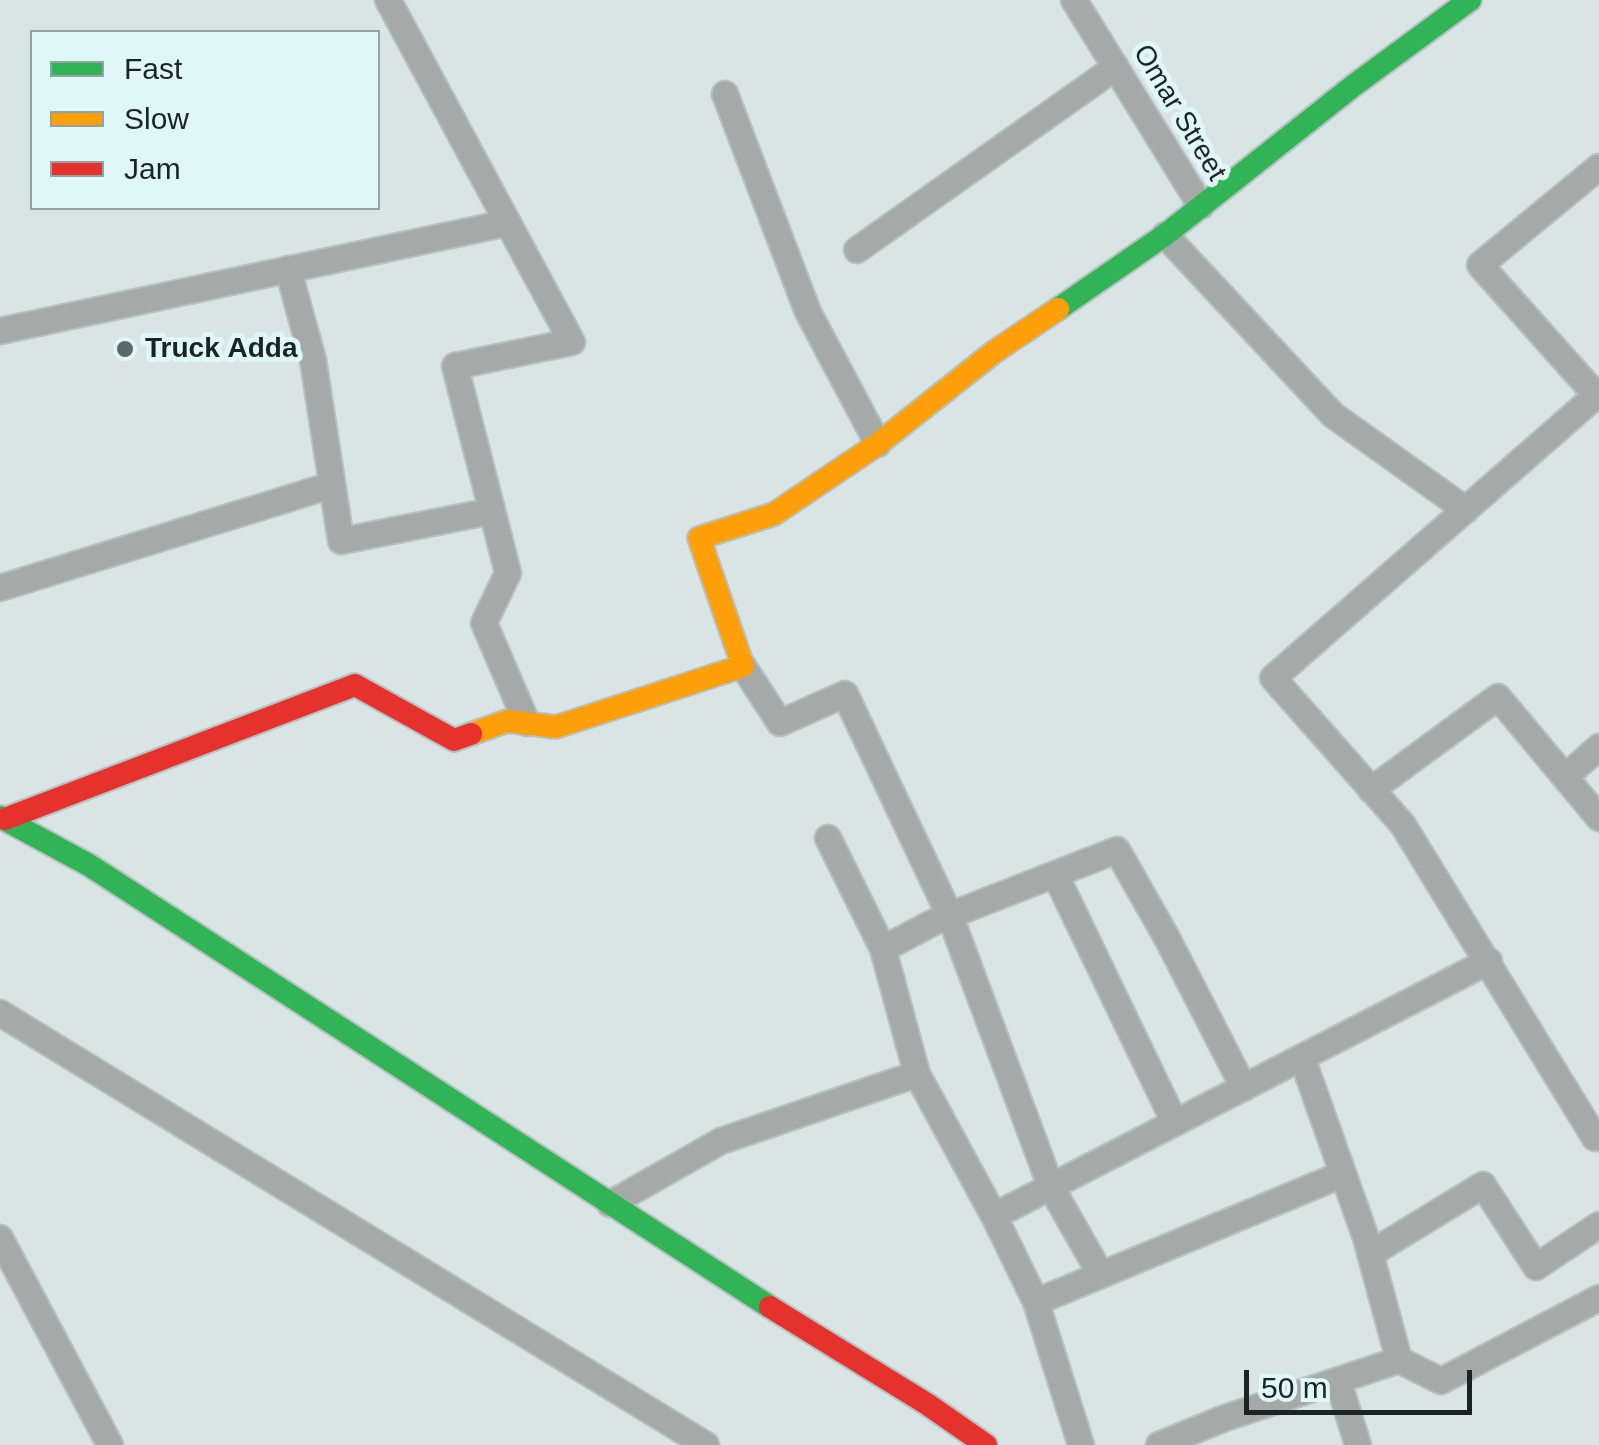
<!DOCTYPE html>
<style>
body{margin:0}
#map{position:relative;width:1599px;height:1445px;overflow:hidden;background:#d8e5e4;font-family:Arial,sans-serif}
canvas{display:block}
.legend{position:absolute;left:30px;top:30px;width:350px;height:180px;box-sizing:border-box;background:#dff8f7;border:2px solid #91a3a3;margin:0;padding:12px 18px;list-style:none;font-size:30px;color:#1b2424}
.legend li{display:flex;align-items:center;gap:20px;height:50px}
.legend b{width:50px;border:2px solid #91a3a3}
.scale{position:absolute;left:1244px;top:1370px;width:228px;height:45px;box-sizing:border-box;border:5px solid #1b2424;border-top:0;padding-left:12px;font-size:30px;line-height:35px;white-space:nowrap;color:#1b2424;-webkit-text-stroke:8px #dff8f7;paint-order:stroke}
</style>
<div id="map">
<canvas width="1599" height="1445"></canvas>
<ul class="legend">
<li><b style="height:12px;background:#30b455"></b>Fast</li>
<li><b style="height:12px;background:#ff9f0a"></b>Slow</li>
<li><b style="height:12px;background:#e5322d"></b>Jam</li>
</ul>
<div class="scale">50 m</div>
</div>
<script>
const g = document.querySelector('canvas').getContext('2d');
g.lineJoin = 'round';
const toPath = rows => new Path2D(rows.map(r => 'M' + r).join(''));
function strokePath(path, color, width, dash) { g.strokeStyle = color; g.lineWidth = width; g.lineCap = dash ? 'butt' : 'round'; g.setLineDash(dash || []); g.stroke(path); }
function label(font, color, halo, rows, align = 'center') {
  g.font = font + ' Arial,sans-serif'; g.lineWidth = 10; g.setLineDash([]); g.textBaseline = 'middle'; g.strokeStyle = halo; g.fillStyle = color; for (const [text, x, y, turn = 0] of rows) {
    g.save(); g.translate(x, y); g.rotate((+turn || 0) * Math.PI / 180); g.textAlign = isNaN(turn) ? turn : align; if (halo) g.strokeText(text, 0, 0); g.fillText(text, 0, 0); g.restore();
  }
}
const street = toPath([
 [388,0,572,342,455,366,508,573,484,623,527,723],
 [1074,0,1201,206],
 [725,94,808,312,878,444],
 [1165,235,1333,415,1466,510],
 [857,250,1116,67],
 [288,269,313,360,341,541,492,511],
 [0,331,507,223],
 [1599,393,1273,678,1403,825,1595,1138,1599,1135],
 [1596,395,1480,265,1599,167],
 [0,588,332,485],
 [743,666,780,723,845,694,950,916,1051,1187,1101,1275],
 [1565,777,1599,747],
 [1371,790,1498,697,1599,818],
 [1055,874,1175,1123],
 [883,949,938,920,1117,850,1167,938,1244,1088],
 [0,1013,706,1445],
 [1302,1058,1366,1238,1399,1360],
 [917,1074,994,1216,1036,1302,1081,1445],
 [610,1204,721,1141,917,1074,883,949,828,838],
 [994,1216,1489,961],
 [0,1238,110,1445],
 [1370,1254,1483,1185,1536,1267,1599,1225],
 [1036,1302,1343,1174],
 [1338,1381,1358,1445],
 [1159,1445,1225,1418,1399,1360,1441,1381,1599,1298]
]);
const fast = toPath([
 [1058,309,1165,235,1353,86,1470,0],
 [0,817,89,865,770,1307]
]);
const slow = toPath([
 [471,734,507,721,556,727,743,666,699,538,774,514,878,444,994,352,1058,309]
]);
const jam = toPath([
 [5,819,355,685,454,740,471,734],
 [770,1307,927,1404,986,1445]
]);
strokePath(street, '#b7c1c1', 29);
strokePath(fast, '#b7c1c1', 26);
strokePath(slow, '#b7c1c1', 26);
strokePath(jam, '#b7c1c1', 26);
strokePath(street, '#a5aaa9', 25);
strokePath(fast, '#30b455', 22);
strokePath(slow, '#ff9f0a', 22);
strokePath(jam, '#e5322d', 22);
for (const [x, y, r, color] of [
 [125,349,10,"#5d6867"]
]) { const dot = new Path2D(); dot.arc(x, y, r, 0, 2 * Math.PI); g.fillStyle = color; g.fill(dot); strokePath(dot, '#dff8f7', 4); }
label('28px', '#1b2424', '#dff8f7', [
 ["Omar Street",1179,113,59]
]);
label('bold 28px', '#1b2424', '#dff8f7', [
 ["Truck Adda",145,349]
], 'left');
</script>
